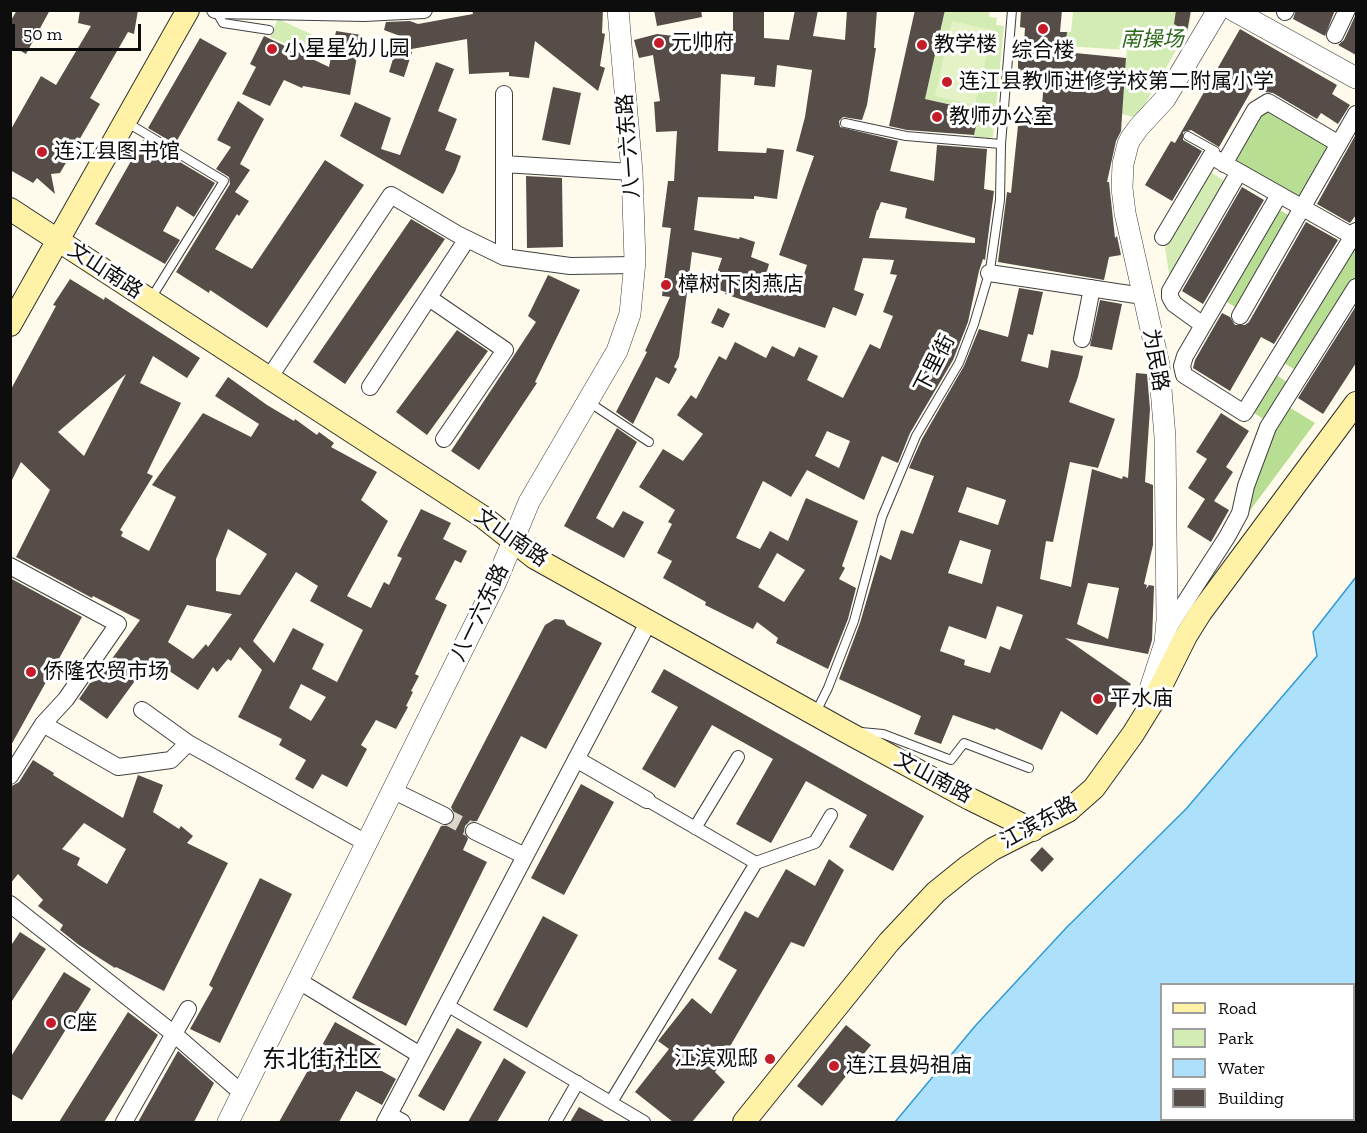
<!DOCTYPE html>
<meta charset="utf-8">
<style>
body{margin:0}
#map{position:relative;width:1367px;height:1133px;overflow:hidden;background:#fffbec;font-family:"Zilla Slab",serif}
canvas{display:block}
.frame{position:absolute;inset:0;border:12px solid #0d0d0d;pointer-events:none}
.legend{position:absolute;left:1160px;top:983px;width:195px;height:138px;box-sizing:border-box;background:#fff;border:2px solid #9e9e9e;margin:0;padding:8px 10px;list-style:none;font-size:18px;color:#0d0d0d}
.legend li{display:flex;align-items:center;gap:12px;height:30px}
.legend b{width:30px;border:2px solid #9e9e9e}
.scale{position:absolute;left:12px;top:24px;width:129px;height:27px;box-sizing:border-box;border:3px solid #0d0d0d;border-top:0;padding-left:8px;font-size:18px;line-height:21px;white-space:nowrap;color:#0d0d0d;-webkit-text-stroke:4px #fff;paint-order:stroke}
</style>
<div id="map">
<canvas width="1367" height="1133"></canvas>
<div class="frame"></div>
<ul class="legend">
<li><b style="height:8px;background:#fff2a7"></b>Road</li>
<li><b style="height:16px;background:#d3ecb4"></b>Park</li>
<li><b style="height:16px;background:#ade0fa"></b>Water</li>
<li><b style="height:16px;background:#564d48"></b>Building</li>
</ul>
<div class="scale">50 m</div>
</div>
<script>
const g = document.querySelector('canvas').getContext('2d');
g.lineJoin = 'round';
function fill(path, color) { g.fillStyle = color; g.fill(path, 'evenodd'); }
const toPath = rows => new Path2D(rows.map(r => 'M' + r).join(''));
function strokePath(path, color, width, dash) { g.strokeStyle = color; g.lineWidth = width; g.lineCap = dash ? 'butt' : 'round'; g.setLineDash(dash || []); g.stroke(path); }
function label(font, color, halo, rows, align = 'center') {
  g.font = font + ' "Zilla Slab","Noto Sans SC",serif'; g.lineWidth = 6; g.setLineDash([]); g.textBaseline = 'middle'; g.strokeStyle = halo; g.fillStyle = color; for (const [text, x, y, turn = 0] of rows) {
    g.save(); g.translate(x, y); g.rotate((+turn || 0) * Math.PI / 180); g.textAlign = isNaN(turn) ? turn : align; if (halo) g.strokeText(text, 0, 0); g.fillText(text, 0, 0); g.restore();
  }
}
fill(toPath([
 [1168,10,1172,13,1174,11,1189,10,1191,15,1189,28,1137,118,1122,114,1127,50,1065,46,1067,32,1071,32,1073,11],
 [945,11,990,11,989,17,997,18,996,25,1004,26,993,137,984,139,973,138,979,110,925,99],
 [278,19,313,35,305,52,270,37],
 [1210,172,1227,182,1170,280,1165,248]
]), '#d3ecb4');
fill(toPath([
 [1266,107,1332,146,1299,201,1233,161],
 [1276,208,1292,217,1240,310,1224,300],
 [1354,247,1356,249,1356,278,1297,371,1281,361],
 [1275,374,1290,384,1265,420,1251,411],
 [1289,407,1315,423,1246,516,1256,478,1274,431]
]), '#b7de92');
fill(toPath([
 [952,21,992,30,975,105,935,96]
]), '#e5f2c6');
const water = toPath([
 [1356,577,1356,1122,895,1122,976,1025,1066,928,1186,809,1317,656,1313,632,1356,577],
 [1162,984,1354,984,1354,1120,1162,1120,1162,984]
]);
fill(water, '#ade0fa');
strokePath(water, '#3099d6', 1.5);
fill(toPath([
 [17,10,50,10,26,54,10,45,10,22],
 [80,10,138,10,134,34,128,32,90,98,100,104,60,173,51,174,55,194,37,178,33,183,10,170,10,131,41,76,56,85,91,26,78,23],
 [472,10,603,10,602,33,605,34,600,66,605,68,598,91,535,41,529,78,509,76,509,72,469,74,467,39,406,50,412,52,404,77,389,72,400,36,384,30,386,22,410,21,418,24,473,14],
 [654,10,701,10,702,17,657,26],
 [733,10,764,10,764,38,789,40,795,10,818,10,813,36,845,40,847,10,877,10,874,48,876,48,867,105,862,120,843,117,839,121,840,127,898,141,890,171,934,181,937,145,987,149,984,189,994,191,985,260,983,259,979,271,968,322,953,360,910,433,898,463,882,456,864,500,807,470,791,497,763,481,736,538,760,549,770,531,788,541,806,498,858,521,842,566,845,568,839,579,856,588,848,619,828,669,776,643,778,638,757,622,753,629,705,605,706,602,663,578,672,561,657,553,672,524,668,522,675,510,639,487,663,449,683,461,703,434,677,415,691,395,696,399,719,356,726,360,735,342,766,358,772,346,794,357,799,347,818,356,807,380,843,398,870,344,880,349,893,316,883,312,897,275,890,274,894,260,863,258,854,290,864,294,856,316,833,307,825,328,725,294,726,292,712,288,722,258,692,252,679,357,674,367,677,369,669,384,656,377,633,424,616,412,647,352,645,351,670,297,662,296,671,228,662,227,668,181,674,181,677,131,656,132,654,102,660,101,653,55,639,58,634,40,657,34,682,37,685,49,724,53,725,41,733,42],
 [777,65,812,70,805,117,796,151,814,156,779,255,807,265,798,293,764,281,769,264,751,257,755,242,740,237,739,239,694,230,698,197,754,199,754,196,777,199,784,150,767,148,766,153,718,151,721,74,755,77,754,85,775,87],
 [881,202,907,208,905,218,975,238,975,243,869,238,877,210,878,210],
 [827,431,850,441,839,468,815,456],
 [777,553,805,570,784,602,758,587],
 [915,10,945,10,925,99,979,111,974,135,907,130,889,126],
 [1021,10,1062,10,1060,32,1067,32,1065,52,1126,58,1121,131,1116,141,1107,182,1109,182,1115,238,1117,236,1121,255,1109,257,1104,280,998,262,1007,192,1011,193,1019,116,1041,118,1044,81,1018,81,1018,60,1023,60,1025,28,1020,27],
 [1176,10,1191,10,1187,32,1174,24],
 [1296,10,1335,10,1325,36,1293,19],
 [1356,14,1356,55,1338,45,1344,40],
 [1240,29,1337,85,1332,94,1350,105,1338,124,1321,113,1317,119,1273,93,1265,92,1254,86,1219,147,1191,130,1183,132,1183,140,1202,151,1172,201,1145,185,1171,141,1175,143],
 [336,31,361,35,350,95,303,86,302,88,284,80,270,106,242,94,256,67,250,64,264,36,329,67],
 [200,38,227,53,175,144,148,128],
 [436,62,454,69,438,111,457,119,445,150,461,156,455,172,443,194,340,136,355,102,391,118,381,149,400,155],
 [553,87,581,93,570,145,542,140],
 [238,101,264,119,240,164,250,170,235,192,249,201,239,216,237,214,215,249,252,269,325,160,364,185,267,328,210,290,209,293,176,272,230,184,229,177,216,169,231,147,217,140],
 [1356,134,1356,215,1350,223,1317,204],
 [143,140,215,183,194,217,177,206,163,231,180,240,165,264,95,224],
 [526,176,562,178,563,247,527,248],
 [1242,187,1264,200,1203,304,1182,291],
 [411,219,445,239,345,384,313,362],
 [1306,222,1338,240,1274,344,1261,337,1230,391,1193,368,1195,360,1222,313,1230,317,1235,325,1245,325,1249,322],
 [548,275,580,290,535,382,537,383,479,470,451,451,536,322,528,316],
 [70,279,104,300,105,297,200,358,187,378,153,356,140,383,181,403,147,473,153,476,120,530,123,532,121,536,149,551,176,497,152,485,203,413,251,437,259,424,215,396,228,377,267,405,294,421,295,419,317,435,319,432,334,443,331,447,377,472,361,500,388,521,347,596,371,608,384,582,389,585,402,558,397,556,421,509,451,523,443,539,467,551,461,563,455,560,435,599,447,605,415,674,419,676,411,691,413,692,406,706,408,707,396,729,376,720,361,745,367,749,347,787,322,774,313,789,295,779,306,760,279,745,282,739,238,717,262,670,240,647,231,661,228,659,217,672,213,667,198,690,151,659,107,719,79,699,103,664,106,667,140,620,93,596,92,598,16,557,50,490,21,462,10,484,10,391,56,306,53,305],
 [126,374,84,456,58,432],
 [228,529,267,554,240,595,216,591,216,559],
 [296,572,318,586,310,601,363,630,337,682,312,669,324,644,293,628,274,663,253,641],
 [187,605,232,614,208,647,206,644,193,659,168,642],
 [301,684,326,697,311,721,289,708],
 [1019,288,1043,292,1033,335,1028,334,1021,361,1048,368,1051,350,1083,356,1078,377,1069,402,1115,419,1098,468,1070,462,1053,542,1046,541,1040,579,1071,587,1092,469,1122,479,1123,476,1128,478,1136,373,1147,374,1150,409,1145,482,1153,485,1153,545,1144,584,1147,585,1146,589,1149,585,1154,586,1152,640,1148,654,1065,638,1131,684,1097,735,1061,711,1042,750,996,728,995,730,953,715,941,744,914,734,921,716,839,679,860,623,880,555,891,560,901,530,913,534,934,476,909,468,922,439,964,366,979,329,1008,337],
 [967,487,1006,500,998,525,958,512],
 [960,540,991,550,982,584,948,573],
 [1088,583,1119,588,1108,639,1077,624],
 [997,606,1023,615,1010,650,1000,646,990,673,964,665,965,660,940,651,949,626,986,639],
 [1100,300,1122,304,1112,350,1090,346],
 [1356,306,1356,363,1323,414,1298,398],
 [718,308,730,314,723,328,711,323],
 [457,330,488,351,427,435,396,412],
 [1221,413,1249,431,1226,467,1233,472,1214,501,1229,510,1211,542,1187,527,1205,499,1188,488,1207,459,1196,452],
 [617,428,637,442,596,518,613,528,623,511,644,522,624,558,564,526],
 [10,578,82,617,10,747],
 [555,619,564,620,567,625,602,643,546,749,521,736,477,821,469,822,465,826,464,832,468,839,463,850,487,862,406,1026,352,998,441,826,450,825,454,821,455,815,451,807,545,625],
 [664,669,924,816,893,871,849,847,867,815,806,781,771,843,736,824,773,759,712,725,675,788,642,769,678,707,651,692],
 [33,760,54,773,53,775,123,818,138,775,163,785,153,812,179,829,181,826,193,836,187,843,228,863,164,991,116,967,115,968,79,945,60,930,63,925,38,906,43,900,18,874,10,884,10,787,19,782],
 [84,823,126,849,107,884,77,865,80,858,62,849],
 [581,784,614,802,564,895,531,878],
 [1042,847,1054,859,1042,872,1030,860],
 [829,859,844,870,804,947,791,942,715,1072,725,1082,692,1122,673,1122,635,1092,669,1049,658,1041,692,998,711,1014,737,970,718,959,745,911,758,918,786,869,815,886],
 [260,878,292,894,220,1043,190,1029,213,988,209,985],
 [543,916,578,935,527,1028,493,1010],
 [20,932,46,949,10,1004,10,947],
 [64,972,91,989,22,1100,10,1093,10,1058],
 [128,1012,158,1035,104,1122,59,1122],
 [335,1022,383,1049,373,1066,396,1079,382,1105,356,1091,339,1122,279,1122],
 [846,1025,871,1045,822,1106,797,1086],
 [457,1028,482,1042,444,1111,418,1096],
 [178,1051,214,1083,194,1122,138,1122],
 [504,1058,526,1072,497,1122,468,1122],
 [579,1107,606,1122,570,1122]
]), '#564d48');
strokePath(toPath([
 [445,816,474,831]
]), '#dbd7cb', 16, [16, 8]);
const service = toPath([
 [216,11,223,23,269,30],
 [126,122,224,181,150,300],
 [845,123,906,136,1001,144],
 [1188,136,1215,151,1213,153],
 [587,401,649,442],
 [815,714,828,688,854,621,882,517,916,436,959,363,974,324,990,270,1000,200,1001,144,1012,10],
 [861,732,883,734,951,760,964,743,1029,768]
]);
const pedestrian = toPath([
 [647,800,756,863],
 [695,828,738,757],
 [447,1005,644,1122],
 [611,1102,756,863,815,842,831,815],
 [555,1122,578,1082]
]);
const minor = toPath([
 [215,10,364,13,424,10],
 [1285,12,1286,10],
 [1335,35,1347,10],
 [504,94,504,257],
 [504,164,632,172],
 [1224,164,1255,110,1268,102,1339,144],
 [1279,195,1185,356,1182,366,1184,375,1244,413,1356,231],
 [1163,237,1211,156,1356,238],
 [989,273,1143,296],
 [429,298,505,350,444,439],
 [1240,316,1356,114],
 [1203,325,1174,304,1170,297,1170,291,1239,172],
 [1082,339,1092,288],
 [269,378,391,195,457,234,504,257,570,266,635,265],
 [370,387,467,239],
 [10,566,118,624,66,699,43,724,10,776],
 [1166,632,1227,537,1240,513,1246,486,1268,427,1356,287],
 [142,710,188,743],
 [43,724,118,767,171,760,188,743,368,844],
 [576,759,647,800],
 [394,791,445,816],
 [474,831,525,856],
 [10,904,174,1034,243,1094],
 [299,981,420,1055],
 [389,1115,402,1122],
 [124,1122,188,1009],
 [385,1122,649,621]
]);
const tertiary = toPath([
 [1233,10,1356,78],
 [1150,689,1165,643,1167,620,1165,437,1159,365,1125,213,1122,188,1123,164,1128,144,1131,138,1139,127,1165,99,1218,10],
 [228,1122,496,582,529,502,617,351,630,314,635,261,632,172,618,10]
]);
const secondary = toPath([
 [10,209,483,517,535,558,843,730,970,799,1033,830],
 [10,325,188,10],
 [744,1122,889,942,936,892,967,867,993,849,1068,811,1094,788,1133,734,1154,700,1186,636,1201,612,1356,403]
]);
strokePath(service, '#404040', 10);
strokePath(pedestrian, '#404040', 14);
strokePath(minor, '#404040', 18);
strokePath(tertiary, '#404040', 22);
strokePath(secondary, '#2f2f2f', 24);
strokePath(service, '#fff', 8);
strokePath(pedestrian, '#fff', 12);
strokePath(minor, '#fff', 16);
strokePath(tertiary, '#fff', 21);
strokePath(secondary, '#fff2a7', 22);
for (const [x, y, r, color] of [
 [1043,29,6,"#c51c2a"],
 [659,43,6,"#c51c2a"],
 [922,45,6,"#c51c2a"],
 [272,49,6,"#c51c2a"],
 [947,82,6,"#c51c2a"],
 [937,117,6,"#c51c2a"],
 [42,152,6,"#c51c2a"],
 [666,285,6,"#c51c2a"],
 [31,672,6,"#c51c2a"],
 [1098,699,6,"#c51c2a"],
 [51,1023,6,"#c51c2a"],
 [770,1059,6,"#c51c2a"],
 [834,1066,6,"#c51c2a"]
]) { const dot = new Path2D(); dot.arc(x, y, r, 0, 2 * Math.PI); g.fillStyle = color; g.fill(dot); strokePath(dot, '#fff', 2); }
label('italic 21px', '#2c6819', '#fff', [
 ["南操场",1152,40]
]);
label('21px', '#0d0d0d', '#fff', [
 ["元帅府",671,43],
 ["教学楼",934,45],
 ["小星星幼儿园",284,49],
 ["综合楼",1043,51,"center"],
 ["连江县教师进修学校第二附属小学",959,82],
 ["教师办公室",949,117],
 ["连江县图书馆",54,152],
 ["樟树下肉燕店",678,285],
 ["侨隆农贸市场",43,672],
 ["平水庙",1110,699],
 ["C座",63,1023],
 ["江滨观邸",758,1059,"right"],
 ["连江县妈祖庙",846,1066]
], 'left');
label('21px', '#0d0d0d', '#fff', [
 ["八一六东路",629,146,-94],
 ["文山南路",105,271,33],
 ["为民路",1155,360,80],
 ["下里街",935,364,-63],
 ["文山南路",511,538,35],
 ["八一六东路",480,613,-64],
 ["文山南路",933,778,28],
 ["江滨东路",1039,823,-29]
]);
label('24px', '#0d0d0d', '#fff', [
 ["东北街社区",322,1060]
]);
</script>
